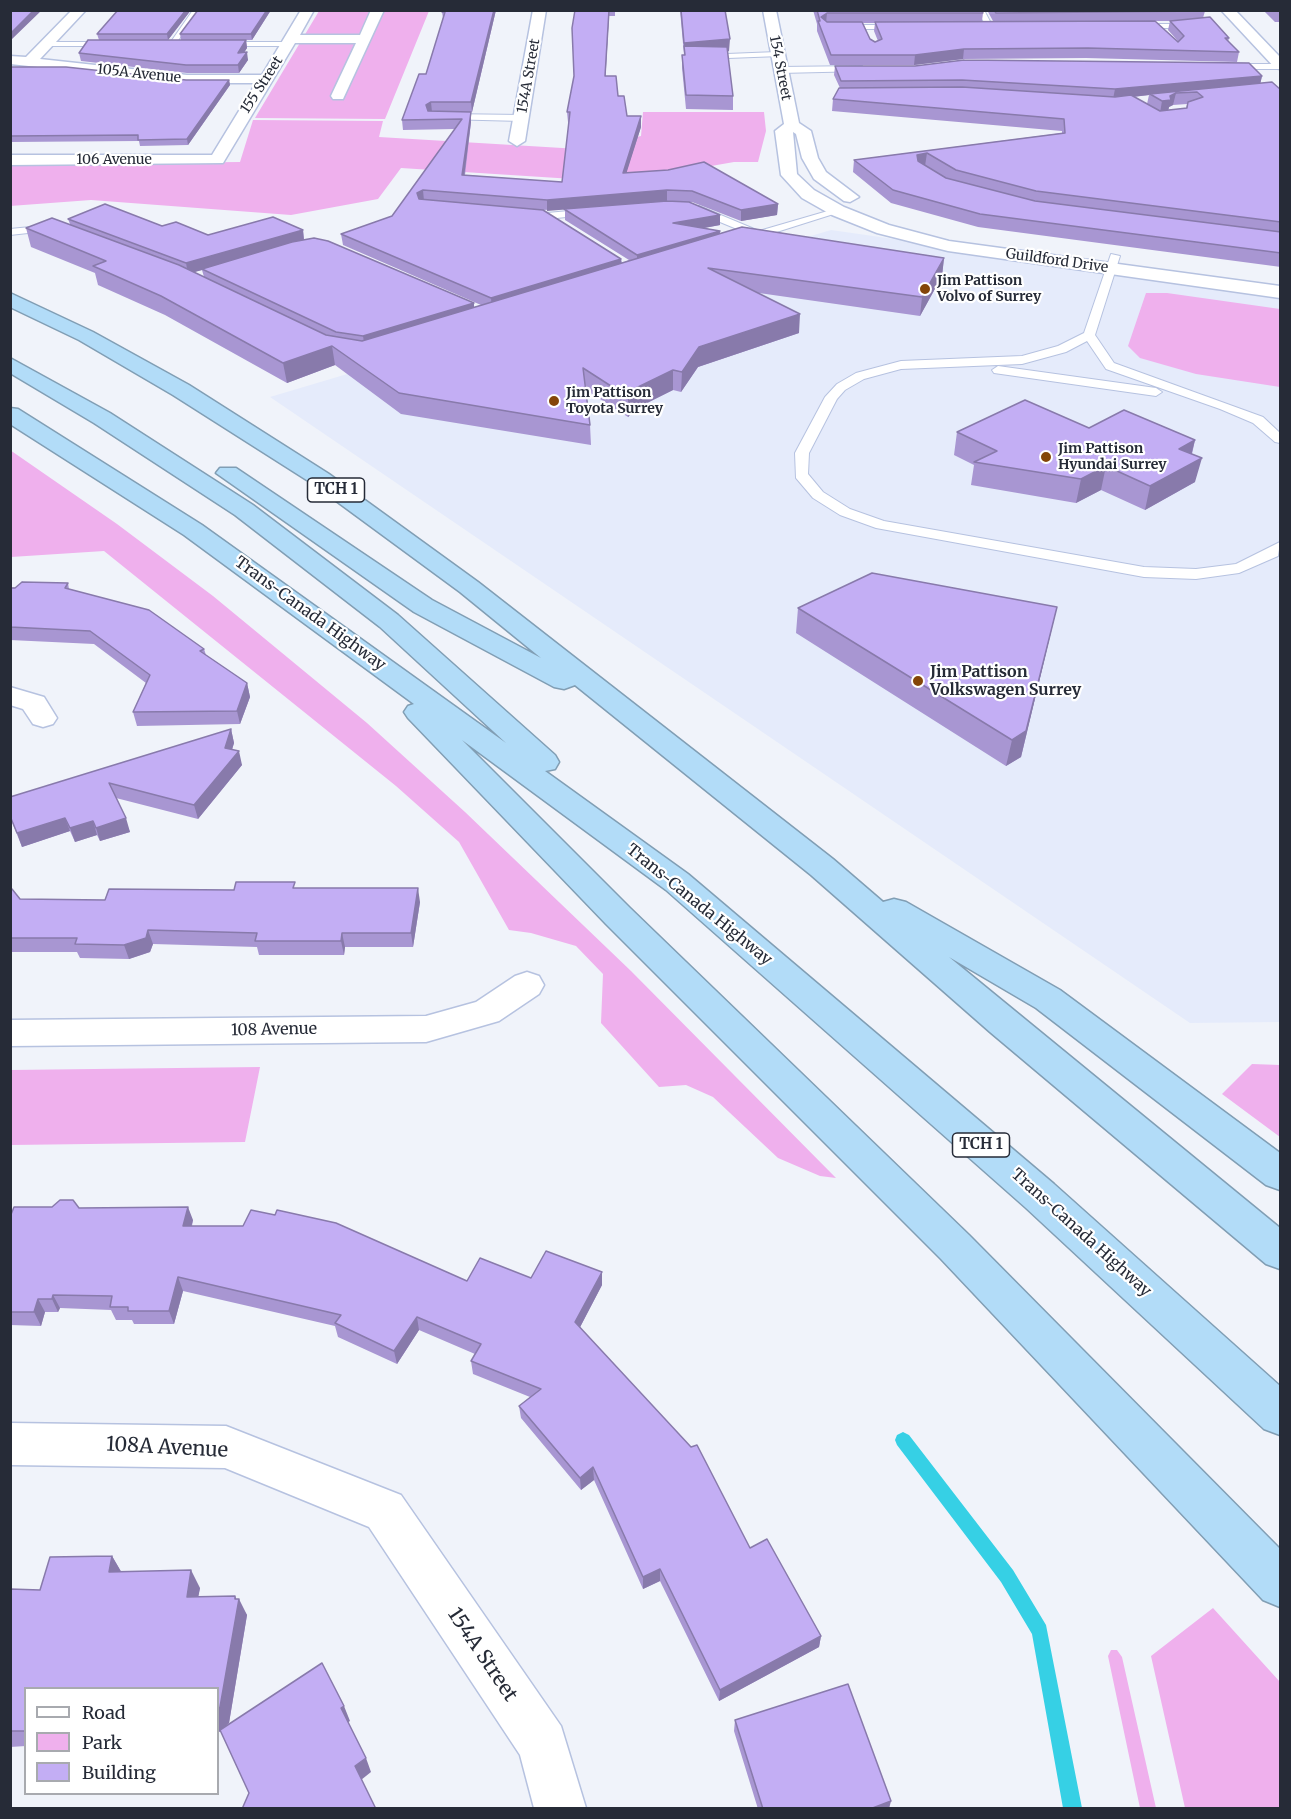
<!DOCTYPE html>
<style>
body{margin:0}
#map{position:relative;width:1291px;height:1819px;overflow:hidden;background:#f0f3fa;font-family:Merriweather,serif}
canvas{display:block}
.frame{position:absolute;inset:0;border:12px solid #262b37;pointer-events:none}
.legend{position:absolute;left:24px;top:1687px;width:195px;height:108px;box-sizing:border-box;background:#fff;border:2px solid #a8aaaf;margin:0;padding:8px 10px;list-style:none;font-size:18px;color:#262b37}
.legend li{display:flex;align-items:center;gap:12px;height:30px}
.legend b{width:30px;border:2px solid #a8aaaf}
</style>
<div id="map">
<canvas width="1291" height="1819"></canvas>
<div class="frame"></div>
<ul class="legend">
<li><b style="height:8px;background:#fff"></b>Road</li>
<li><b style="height:16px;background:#efb0ed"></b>Park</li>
<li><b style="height:16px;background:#c3aef4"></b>Building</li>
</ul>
</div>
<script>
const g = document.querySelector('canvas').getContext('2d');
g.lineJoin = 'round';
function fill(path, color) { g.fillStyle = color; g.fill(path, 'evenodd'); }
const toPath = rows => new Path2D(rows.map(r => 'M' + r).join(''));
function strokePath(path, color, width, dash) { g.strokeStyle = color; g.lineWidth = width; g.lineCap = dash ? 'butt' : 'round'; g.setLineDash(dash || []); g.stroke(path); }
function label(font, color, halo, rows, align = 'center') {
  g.font = font + ' Merriweather,serif'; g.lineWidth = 4.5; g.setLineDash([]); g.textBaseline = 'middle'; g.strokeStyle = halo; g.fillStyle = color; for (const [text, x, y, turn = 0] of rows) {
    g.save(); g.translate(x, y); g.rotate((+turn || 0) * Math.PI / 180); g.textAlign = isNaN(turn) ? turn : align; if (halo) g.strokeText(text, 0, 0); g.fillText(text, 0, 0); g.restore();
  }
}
fill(toPath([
 [831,230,1280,294,1280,1022,1190,1023,270,397]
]), '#e5ebfb');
fill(toPath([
 [319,11,429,11,385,119,255,118],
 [643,112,764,112,766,131,758,162,734,162,620,182,401,168,378,199,291,215,91,200,10,206,10,164,240,162,253,120,383,121,379,137,579,149,641,136],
 [1146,293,1167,293,1280,309,1280,387,1196,374,1140,358,1128,346],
 [10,450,117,524,213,596,367,723,465,812,631,971,836,1178,820,1176,778,1158,713,1097,686,1085,659,1087,601,1023,603,974,576,946,531,933,509,930,459,842,396,786,104,551,11,557],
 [1252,1064,1280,1065,1280,1137,1222,1094],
 [260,1067,245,1142,11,1145,11,1070],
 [1213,1608,1280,1682,1280,1808,1185,1808,1151,1656],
 [1111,1650,1117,1650,1122,1657,1156,1808,1140,1808,1108,1656]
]), '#efb0ed');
fill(toPath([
 [903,1432,909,1435,1013,1570,1046,1625,1082,1808,1063,1808,1032,1634,1001,1582,897,1445,895,1440,897,1435,903,1432]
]), '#36d0e5');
const lane = toPath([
 [193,10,200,10,174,46,168,46,193,10],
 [976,10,984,10,994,29,968,29,971,25,986,25,976,10],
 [1135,24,1195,24,1199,26,1195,28,1132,28,1135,24],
 [839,25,900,25,904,27,900,29,836,29,839,25],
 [47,42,111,42,115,44,111,46,44,46,47,42],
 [222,42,288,42,292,44,288,46,219,46,222,42],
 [777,52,780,56,702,59,698,57,702,55,777,52],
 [1227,64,1280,64,1280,69,1224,69,1227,64],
 [862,66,865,71,780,73,776,70,780,67,862,66],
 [446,114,522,115,527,118,522,121,443,119,443,115,446,114],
 [691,206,699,206,759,231,838,208,843,211,745,242,740,239,749,234,691,210,691,206],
 [591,209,596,212,595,214,547,219,520,214,525,211,547,213,591,209],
 [51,225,56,228,55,230,10,235,10,229,51,225],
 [1111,254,1120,256,1095,335,1114,363,1263,417,1280,433,1280,443,1275,442,1253,423,1220,409,1106,369,1087,341,1066,352,1022,364,901,369,864,379,845,390,837,399,809,453,808,474,823,492,850,509,884,521,1144,567,1196,569,1236,564,1280,542,1278,556,1239,573,1196,579,1144,577,876,528,840,515,813,498,796,478,795,453,825,397,837,384,856,373,901,361,1022,356,1058,346,1084,333,1111,254],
 [998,366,1156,388,1162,392,1156,396,994,373,992,370,998,366]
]);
const street = toPath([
 [72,10,86,10,40,59,187,75,262,75,301,10,314,10,300,35,360,35,371,10,384,10,343,99,333,99,331,96,356,43,295,43,223,163,10,165,10,155,212,155,256,83,187,83,10,64,10,56,26,57,72,10],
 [533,10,546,10,525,141,517,146,509,141,533,10],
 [1221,10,1235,10,1280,57,1280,69,1275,68,1221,10],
 [10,687,44,697,57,718,53,724,43,727,33,724,23,709,10,705,10,687],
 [527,972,539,976,544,985,539,994,499,1021,426,1042,10,1046,10,1020,426,1016,476,1002,515,976,527,972],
 [10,1423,226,1426,401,1495,561,1726,586,1808,534,1808,520,1755,369,1527,225,1468,10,1465,10,1423]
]);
const secondary = toPath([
 [763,10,776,10,799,123,811,131,818,158,826,172,859,197,850,202,844,201,814,179,802,158,796,134,793,132,797,174,814,190,844,207,889,225,949,241,1280,286,1280,298,948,251,877,233,832,215,802,198,781,175,775,131,784,124,763,10]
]);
const highway = toPath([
 [10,293,93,332,189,385,329,474,478,582,833,859,883,902,894,899,906,902,1060,990,1280,1153,1280,1190,1266,1185,1036,1008,949,957,1280,1228,1280,1269,1266,1264,990,1032,811,875,575,685,564,689,554,687,414,612,216,473,220,468,236,468,432,600,541,658,460,592,313,484,173,395,79,340,10,307,10,293],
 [10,358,110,413,253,505,398,615,555,755,559,762,555,769,545,771,688,874,1054,1184,1280,1386,1280,1435,1264,1429,1026,1208,666,890,462,740,630,908,969,1235,1280,1549,1280,1607,1263,1600,941,1259,606,924,408,718,404,712,408,706,414,704,184,535,10,424,10,408,18,409,202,525,506,743,380,627,235,515,94,423,10,373,10,358]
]);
strokePath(lane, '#b6c2e0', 2);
strokePath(street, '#b6c2e0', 3);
strokePath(secondary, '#b6c2e0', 3);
strokePath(highway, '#819eb4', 3);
fill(lane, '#fff');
fill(street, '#fff');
fill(secondary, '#fff');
fill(highway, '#b2dcf8');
fill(toPath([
 [191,10,168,40,99,40,97,34],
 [271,10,252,40,181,40,180,34],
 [496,10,472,112,471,112,471,122,465,175,562,182,569,122,568,122,567,112,574,76,575,10,615,10,615,16,609,16,605,76,618,96,627,116,641,116,641,127,626,173,778,204,777,215,741,221,692,202,689,202,720,215,720,225,704,228,720,231,720,233,944,258,942,276,920,316,759,293,799,333,698,367,681,392,673,390,637,408,628,417,586,390,590,425,591,445,401,414,335,365,287,383,165,315,98,285,95,273,31,247,26,228,70,224,68,219,162,226,208,235,303,230,304,240,474,307,481,305,343,245,341,234,392,216,455,129,403,130,402,120,426,74,443,18,442,12],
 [565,209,565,220,629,260,622,263,621,259,543,210],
 [202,270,204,277,193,272],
 [680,10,725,10,729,51,727,52,733,96,733,110,686,109,682,68,682,55,684,55],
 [813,10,981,10,983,13,982,21,993,21,987,10,1204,10,1205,11,1203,18,1229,38,1228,42,1239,52,1237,62,1086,58,963,59,914,65,830,65,817,31,817,24],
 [1155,21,1170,21,1168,30,1178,41],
 [863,23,875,23,874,31,878,41,875,42,870,39],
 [1263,10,1281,10,1281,22,1275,22],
 [246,40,247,48,244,52,248,60,239,73,187,73,81,61,79,53],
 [835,66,1262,76,1260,84,1281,90,1281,267,978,227,891,203,853,172,854,160,1062,133,1062,131,832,111,833,99,840,88,834,75],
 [1149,95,1147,104,1133,97],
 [1187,104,1186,108,1168,110,1169,107,1173,105],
 [10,67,186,80,229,80,230,85,188,145,140,146,139,141,10,142],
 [1089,428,1195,440,1192,454,1195,482,1145,510,1101,490,1076,503,971,485,974,465,954,455,957,432],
 [68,583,69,589,204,649,206,655,247,683,250,697,240,724,137,726,133,712,146,683,94,644,10,640,10,588],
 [1057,607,1021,757,1006,766,796,633,798,608],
 [231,729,234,743,232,750,242,765,198,819,116,798,130,832,100,841,97,835,75,842,70,831,22,847,10,817],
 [296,888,420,902,413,947,345,947,344,955,259,955,257,947,153,944,150,952,129,959,80,958,77,952,10,952,10,890,20,899,105,900,234,890],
 [79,1208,193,1220,192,1226,467,1281,531,1278,602,1285,580,1327,750,1548,821,1636,819,1647,719,1701,660,1581,643,1589,594,1480,581,1490,521,1418,519,1406,530,1397,473,1374,471,1361,475,1354,419,1330,397,1364,338,1337,335,1326,183,1291,174,1324,134,1324,132,1320,116,1320,111,1310,60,1308,58,1312,45,1312,41,1326,10,1325,10,1217],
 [112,1556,121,1572,200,1588,198,1597,236,1599,247,1615,229,1723,218,1733,218,1689,26,1689,26,1746,10,1747,10,1589,40,1590],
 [735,1720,889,1809,758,1809,734,1731]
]), '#a896d2');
fill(toPath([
 [34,10,42,10,10,41,10,34],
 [186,10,191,10,168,40,167,34],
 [267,10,271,10,252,40,251,34],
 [494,10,496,10,472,112,471,102],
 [609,10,609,16,605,86,605,76],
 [827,13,826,23,821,17],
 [730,39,729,51,685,55,684,46,684,55,684,43],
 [246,40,247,48,239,61,238,53],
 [964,49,963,59,914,65,915,55],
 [247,52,248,60,239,73,238,65],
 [1262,76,1260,85,1150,94,1149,95,1113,99,1115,89],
 [229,80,230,85,188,145,187,139],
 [1176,93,1173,105,1169,107,1168,112,1160,113,1162,101],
 [431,102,432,112,427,115,426,105],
 [471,112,471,122,463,185,462,175],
 [641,116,641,127,623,184,623,173],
 [927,153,925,166,916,168,917,155],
 [423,190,424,201,418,204,417,193],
 [667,190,667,201,547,211,547,200],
 [778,204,777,215,741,221,741,210],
 [720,215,720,225,672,234,673,223],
 [303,230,304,241,188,274,186,263],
 [720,231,719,241,637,266,637,255],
 [944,258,942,276,920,316,922,297],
 [621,259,622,270,492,310,491,298],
 [474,303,474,315,365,348,363,336],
 [800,314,799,333,698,367,681,392,682,372,699,347],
 [332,346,335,365,287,383,283,363],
 [673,370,673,390,637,408,628,417,628,397,636,388],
 [1195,440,1189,464,1179,449],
 [1202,458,1195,482,1145,510,1150,486],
 [1106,466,1101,490,1076,503,1081,479],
 [1057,607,1021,757,1006,766,1012,740],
 [247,683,250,697,240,724,237,711],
 [231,729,234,743,228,762,225,748],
 [239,751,242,765,198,819,194,805],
 [65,818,70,831,22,847,17,833],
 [126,818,130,832,100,841,96,828],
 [93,821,97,835,75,842,70,828],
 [418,888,420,902,413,947,411,933],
 [148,930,153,944,150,952,129,959,124,945],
 [342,933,345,947,344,955,341,941],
 [188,1207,193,1220,188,1239,183,1226],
 [602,1272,602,1285,576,1335,575,1322],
 [178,1277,183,1291,174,1324,169,1311],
 [53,1295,60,1308,58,1312,52,1299],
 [38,1299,45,1312,41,1326,34,1312],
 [417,1317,419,1330,397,1364,394,1351],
 [593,1467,594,1480,581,1490,580,1478],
 [112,1556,122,1573,109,1572],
 [660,1569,660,1581,643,1589,643,1577],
 [191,1570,200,1588,195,1614,187,1597],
 [235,1596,238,1603,239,1599,247,1615,229,1723,218,1733,218,1710],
 [821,1636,819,1647,719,1701,720,1690],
 [344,1706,350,1721,347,1723,341,1708],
 [366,1758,371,1772,361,1780,355,1766],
 [891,1801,889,1809,870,1809]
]), '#887aab');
const building = toPath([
 [10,10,34,10,10,34,10,10],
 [118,10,186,10,167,34,97,34,118,10],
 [198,10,267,10,251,34,180,34,198,10],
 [442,10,494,10,471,102,431,102,426,105,428,111,471,112,462,175,562,182,570,112,567,112,574,76,572,28,575,10,609,10,605,76,616,76,618,96,624,96,627,116,641,116,623,173,668,170,704,162,778,204,741,210,692,191,667,190,547,200,423,190,417,193,419,199,543,210,621,259,491,298,341,234,392,216,462,119,402,120,419,74,426,74,445,12,442,12,442,10],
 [681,10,725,10,730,39,684,43,681,10],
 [817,10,981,10,983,13,827,13,821,17,827,22,862,22,870,39,875,42,882,39,875,22,1155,21,1178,42,1184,36,1170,21,1210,17,1229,38,1225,38,1239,52,1088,48,964,49,915,55,831,55,818,21,820,21,817,10],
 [994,10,1204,10,1205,11,996,13,994,10],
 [88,40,246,40,238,53,247,52,238,65,186,65,79,53,88,40],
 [684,46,727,47,733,96,686,95,682,55,685,55,684,46],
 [964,60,1249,63,1262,76,1115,89,962,80,841,81,835,66,915,66,964,60],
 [10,67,66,67,186,80,229,80,187,139,138,140,138,135,10,136,10,67],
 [1272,82,1281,90,1281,222,1036,191,956,170,927,153,917,155,918,161,946,178,1035,201,1281,232,1281,253,980,214,893,190,854,160,1065,133,1064,119,833,99,839,88,962,87,1115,97,1131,95,1160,111,1187,108,1188,102,1203,97,1197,92,1176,93,1170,96,1171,100,1162,101,1150,94,1272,82],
 [667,201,689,202,720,215,673,223,720,231,637,255,564,209,667,201],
 [105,204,162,226,176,222,208,235,273,217,303,230,186,263,68,219,105,204],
 [52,218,179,265,326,335,362,341,742,227,944,258,922,297,708,268,800,314,699,347,682,372,673,370,636,388,628,397,583,368,590,425,399,393,332,346,283,363,161,296,93,266,106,261,26,228,52,218],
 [314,238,328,241,474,303,363,336,336,332,202,269,292,242,314,238],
 [1025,400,1089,428,1124,410,1195,440,1179,449,1202,458,1150,486,1106,466,1081,479,974,462,997,451,957,432,1025,400],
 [872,573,1057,607,1026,731,1012,740,798,608,872,573],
 [22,582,68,583,65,588,149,610,204,649,200,651,247,683,237,711,133,712,150,675,90,631,10,627,10,588,15,588,22,582],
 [231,729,225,748,239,751,194,805,109,783,126,818,96,828,93,821,70,828,65,818,17,833,10,816,10,797,231,729],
 [236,882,295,882,293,888,418,888,411,933,342,933,341,941,255,941,257,933,148,930,146,938,124,945,75,944,77,938,10,938,10,890,12,889,20,899,105,900,109,889,234,890,236,882],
 [60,1200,73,1200,79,1208,188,1207,183,1226,243,1226,251,1210,275,1215,277,1210,336,1223,467,1281,480,1258,531,1278,546,1251,602,1272,575,1322,691,1447,697,1445,750,1548,767,1539,821,1636,720,1690,660,1569,643,1577,593,1467,580,1478,519,1406,541,1389,471,1361,481,1344,417,1317,394,1351,335,1323,341,1315,178,1277,169,1311,128,1311,128,1307,110,1307,112,1296,53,1295,52,1299,38,1299,34,1312,10,1312,10,1217,14,1207,52,1207,60,1200],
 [112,1556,109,1572,191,1570,187,1597,235,1596,235,1599,239,1599,220,1707,218,1710,218,1689,26,1689,26,1731,10,1731,10,1589,40,1590,50,1557,112,1556],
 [322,1663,344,1706,341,1708,366,1758,355,1766,376,1809,242,1809,249,1793,220,1730,322,1663],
 [848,1684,891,1801,870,1809,763,1809,735,1720,848,1684]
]);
fill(building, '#c3aef4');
strokePath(building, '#887aab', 1.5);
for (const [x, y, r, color] of [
 [925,289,6,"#844508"],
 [554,401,6,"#844508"],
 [1046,457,6,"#844508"],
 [918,681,6,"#844508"]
]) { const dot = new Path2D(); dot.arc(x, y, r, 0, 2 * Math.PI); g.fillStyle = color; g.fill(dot); strokePath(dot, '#fff', 2); }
label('14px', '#262b37', '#fff', [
 ["154 Street",780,68,79],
 ["105A Avenue",139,74,6],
 ["154A Street",529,76,-80],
 ["155 Street",262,85,-57],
 ["106 Avenue",114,160],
 ["Guildford Drive",1057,261,8]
]);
label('bold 14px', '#262b37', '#fff', [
 ["Jim Pattison",937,281],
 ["Volvo of Surrey",937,297],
 ["Jim Pattison",566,393],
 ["Toyota Surrey",566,409],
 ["Jim Pattison",1058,449],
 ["Hyundai Surrey",1058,465]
], 'left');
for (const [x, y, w] of [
 [336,490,57],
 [981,1145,57]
]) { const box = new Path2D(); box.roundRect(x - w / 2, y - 12, w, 24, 4.5); g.fillStyle = '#fff'; g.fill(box); strokePath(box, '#262b37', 1.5); }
label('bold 15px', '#262b37', null, [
 ["TCH 1",336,490],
 ["TCH 1",981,1145]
]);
label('16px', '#262b37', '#fff', [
 ["Trans-Canada Highway",310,614,36],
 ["Trans-Canada Highway",699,905,39],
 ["108 Avenue",274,1030,-1],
 ["Trans-Canada Highway",1081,1233,42]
]);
label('bold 16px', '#262b37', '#fff', [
 ["Jim Pattison",930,672],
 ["Volkswagen Surrey",930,690]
], 'left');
label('20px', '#262b37', '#fff', [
 ["108A Avenue",167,1448,3],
 ["154A Street",482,1655,56]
]);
</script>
